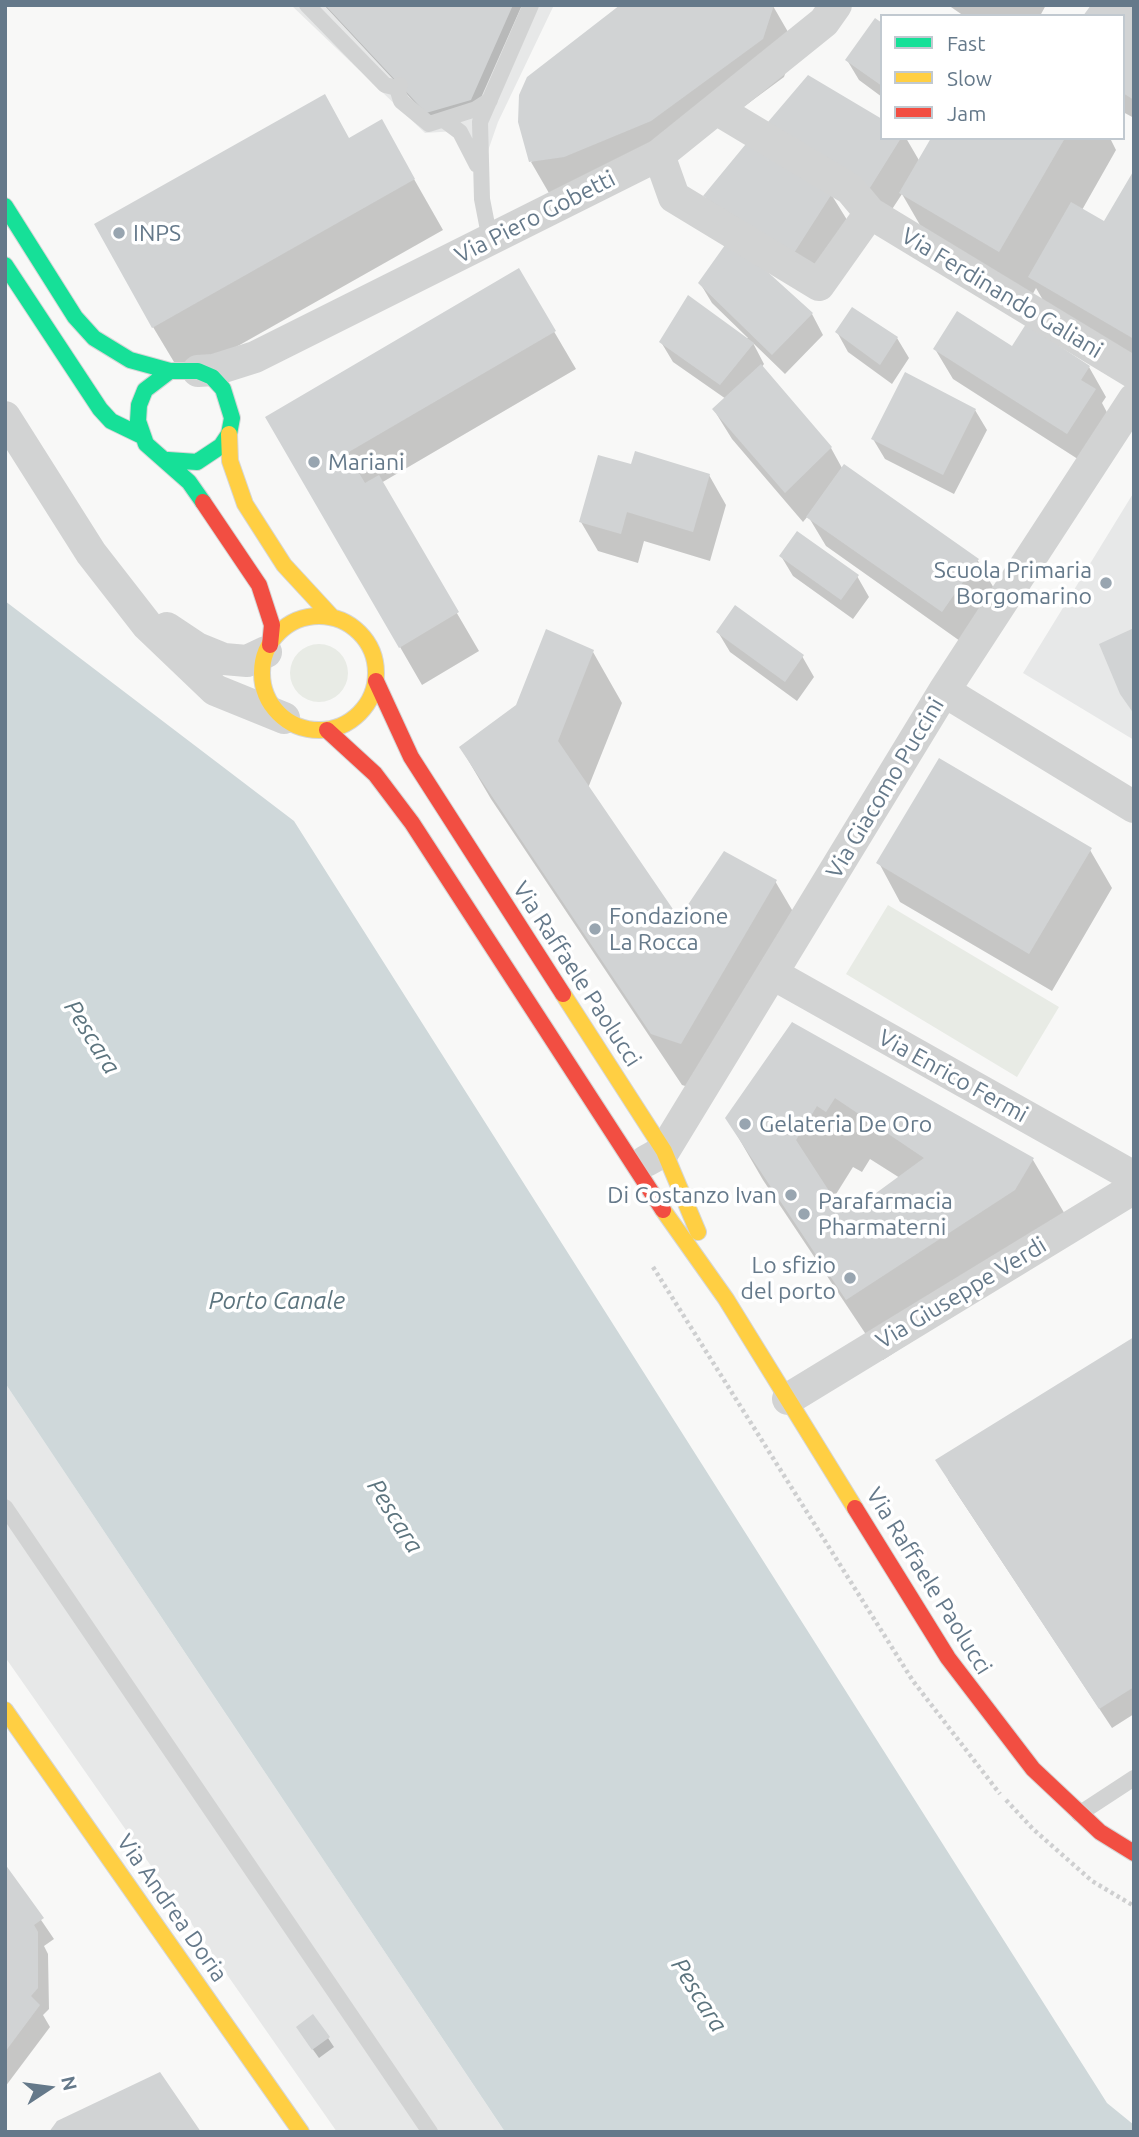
<!DOCTYPE html>
<style>
body{margin:0}
#map{position:relative;width:1139px;height:2137px;overflow:hidden;background:#f8f8f7;font-family:Ubuntu,sans-serif}
canvas{display:block}
.frame{position:absolute;inset:0;border:7px solid #65798a;pointer-events:none}
.legend{position:absolute;left:880px;top:14px;width:245px;height:126px;box-sizing:border-box;background:#fff;border:2px solid #c1c9d0;margin:0;padding:9px 12px;list-style:none;font-size:21px;color:#65798a}
.legend li{display:flex;align-items:center;gap:14px;height:35px}
.legend b{width:35px;border:2px solid #c1c9d0}
.north{position:absolute;left:14px;top:2053px;width:70px;height:70px;-webkit-text-stroke:5px #fff;paint-order:stroke;rotate:77deg;font-size:19px;font-weight:700;line-height:28px;text-align:center;color:#65798a}
.north::after{content:'';display:block;margin:auto;width:24px;height:32px;background:#65798a;clip-path:polygon(50% 0,100% 100%,50% 72%,0 100%)}
</style>
<div id="map">
<canvas width="1139" height="2137"></canvas>
<div class="frame"></div>
<ul class="legend">
<li><b style="height:9px;background:#16e098"></b>Fast</li>
<li><b style="height:9px;background:#ffcf43"></b>Slow</li>
<li><b style="height:9px;background:#f24e42"></b>Jam</li>
</ul>
<div class="north">N</div>
</div>
<script>
const ctx = document.querySelector('canvas').getContext('2d');
ctx.lineJoin = 'round';
function fillPath(path, color) { ctx.fillStyle = color; ctx.fill(path, 'evenodd'); }
const poly = rows => new Path2D(rows.map(r => 'M' + r).join(''));
function strokePath(path, color, width, dash) { ctx.strokeStyle = color; ctx.lineWidth = width; ctx.lineCap = dash ? 'butt' : 'round'; ctx.setLineDash(dash || []); ctx.stroke(path); }
function write(font, color, halo, rows, align = 'center') {
  ctx.font = font + ' Ubuntu,sans-serif'; ctx.lineWidth = 7; ctx.setLineDash([]); ctx.textBaseline = 'middle'; ctx.strokeStyle = halo; ctx.fillStyle = color; for (const [text, x, y, turn = 0] of rows) {
    ctx.save(); ctx.translate(x, y); ctx.rotate((+turn || 0) * Math.PI / 180); ctx.textAlign = isNaN(turn) ? turn : align; if (halo) ctx.strokeText(text, 0, 0); ctx.fillText(text, 0, 0); ctx.restore();
  }
}
fillPath(poly([
 [291,5,554,5,498,122,481,171,456,131,425,133],
 [1134,492,1134,740,1023,673],
 [5,1383,505,2132,337,2132,5,1657]
]), '#e7e8e8');
fillPath(poly([
 '290 673a29 29 0 1 1 58 0a29 29 0 1 1-58 0Z',
 [888,905,1059,1007,1017,1077,846,974]
]), '#e8ebe5');
fillPath(poly([
 [5,601,294,821,1107,2103,1134,2125,1134,2132,505,2132,5,1383]
]), '#cfd8da');
fillPath(poly([
 [324,5,522,5,476,109,433,122],
 [948,5,1046,5,1040,16,964,16],
 [1134,5,1134,118,1123,112,1123,16],
 [773,6,795,44,784,77,673,159,553,200,531,162],
 [882,25,882,97,859,80,847,60],
 [882,138,906,138,920,162,933,138,1110,138,1116,150,1082,210,1105,223,1134,174,1134,371,1059,328,1036,288,1029,301,931,244,902,194,885,220,788,151],
 [349,140,410,172,443,230,183,377,153,327],
 [831,194,849,223,811,281,722,226,705,196],
 [730,241,812,314,823,335,785,374,753,343,764,364,761,368,831,448,842,468,844,466,978,561,995,590,960,641,826,546,808,516,803,522,732,439,714,410,726,399,673,362,661,342,748,338,712,303,700,283],
 [518,270,576,369,381,483,479,651,422,685,267,417],
 [837,332,897,338,909,358,892,384,848,352],
 [935,349,1012,349,1089,367,1106,397,1102,403,1111,420,1084,463,953,379],
 [975,410,987,430,954,494,885,459,873,439],
 [633,467,709,475,726,505,710,561,644,541,638,563,598,551,581,522],
 [781,556,857,576,869,597,853,619,793,576],
 [718,632,802,656,814,677,797,701,730,652],
 [593,652,622,703,588,788,679,922,775,881,805,932,710,1094,682,1085,491,799,461,748],
 [1090,850,1112,888,1052,991,900,902,879,863],
 [792,1025,1033,1160,1069,1221,1050,1252,883,1360,763,1180,727,1118],
 [870,1159,900,1178,871,1199,842,1214,833,1199,853,1167,862,1172],
 [1134,1339,1134,1714,1112,1728,948,1480],
 [5,1867,54,1939,44,1946,48,1954,49,2009,43,2015,50,2027,5,2087],
 [304,2037,328,2038,334,2047,319,2058]
]), '#0003');
fillPath(poly([
 [325,5,513,5,471,100,426,113],
 [620,5,774,5,763,39,651,121,564,157,529,162,518,122,519,95,527,77],
 [1091,5,1134,5,1134,100,1123,93,1123,16,1083,16],
 [875,18,882,23,882,86,845,60],
 [808,75,882,119,882,138,901,138,868,191,768,122],
 [325,94,349,138,382,119,415,179,152,328,94,224],
 [931,138,1065,138,999,252,899,193],
 [750,139,833,192,794,253,703,196],
 [1134,170,1134,339,1028,277,1071,202,1104,221],
 [730,238,813,313,772,355,698,283],
 [519,268,556,331,347,453,365,483,379,475,459,612,399,648,265,417],
 [688,295,754,343,720,385,659,342],
 [852,307,898,337,880,365,835,332],
 [957,311,1012,346,1026,324,1090,366,1081,380,1096,389,1067,434,933,349],
 [761,364,832,447,785,493,712,409],
 [905,372,976,409,943,475,871,439],
 [635,451,710,474,693,532,627,512,621,534,579,522,598,455,631,464],
 [844,464,979,559,942,612,806,517],
 [797,531,859,575,841,600,779,556],
 [735,605,804,655,785,682,716,632],
 [1134,628,1134,714,1120,694,1099,644],
 [546,629,594,650,558,741,679,918,724,851,777,880,681,1044,651,1034,459,747,516,705],
 [939,758,1092,848,1029,954,876,863],
 [792,1022,1034,1158,1015,1190,846,1300,725,1118],
 [835,1098,924,1158,872,1196,869,1192,842,1211,796,1140,817,1106,826,1112],
 [1134,1337,1134,1687,1099,1709,935,1460],
 [5,1864,44,1918,34,1925,38,1932,38,1988,31,1996,40,2005,5,2052],
 [313,2014,330,2037,312,2050,296,2027],
 [160,2072,201,2132,49,2132,57,2121]
]), '#d1d3d4');
const fast = poly([
 [5,206,75,317,94,338,130,360,170,371],
 [5,265,100,409,111,421,142,436],
 [168,460,197,462,221,446,229,434,232,418,223,389,212,377,198,371,170,371,145,390,139,405,138,421,146,444,189,482,203,502]
]);
const slow = poly([
 [229,434,230,461,245,504,284,565,332,617],
 '262 673a57 57 0 1 1 114 0a57 57 0 1 1-114 0Z',
 [563,994,664,1151,698,1232],
 [663,1210,726,1299,855,1508],
 [5,1710,301,2132]
]);
const jam = poly([
 [203,502,259,585,272,625,270,645],
 [376,681,411,757,563,994],
 [327,730,375,774,412,823,663,1210],
 [855,1508,948,1658,1033,1769,1100,1832,1134,1853]
]);
strokePath(fast, '#d5d6d6', 18);
strokePath(slow, '#d5d6d6', 18);
strokePath(jam, '#d5d6d6', 18);
strokePath(poly([
 [653,1267,913,1681,1000,1794],
 [1006,1800,1033,1829,1092,1881,1134,1906]
]), '#cecfd0', 4.5, [3.5, 3.5]);
strokePath(poly([
 [307,5,385,85,397,88],
 [400,85,397,88,401,101,429,124,476,109,490,100],
 [444,120,460,132,477,165],
 [490,240,482,199,480,122,531,5],
 [5,1507,430,2132],
 [1079,1814,1134,1778]
]), '#d2d3d3', 16);
strokePath(poly([
 [718,110,850,189,870,213,1134,373],
 [659,155,674,197,819,285,870,213],
 [198,371,214,370,255,357,659,155,824,22,836,5],
 [5,417,91,553,147,625,215,690,284,718],
 [167,628,197,648,224,659,247,661,266,652],
 [944,691,1134,807],
 [773,974,1134,1177],
 [646,1161,664,1151,944,691,1134,399],
 [788,1399,1134,1188]
]), '#d2d3d3', 32);
strokePath(fast, '#16e098', 16);
strokePath(slow, '#ffcf43', 16);
strokePath(jam, '#f24e42', 16);
for (const [x, y, r, color] of [
 [119,233,7,"#98a5b0"],
 [314,462,7,"#98a5b0"],
 [1106,583,7,"#98a5b0"],
 [595,929,7,"#98a5b0"],
 [745,1124,7,"#98a5b0"],
 [791,1195,7,"#98a5b0"],
 [804,1214,7,"#98a5b0"],
 [850,1278,7,"#98a5b0"]
]) { const dot = new Path2D(); dot.arc(x, y, r, 0, 2 * Math.PI); ctx.fillStyle = color; ctx.fill(dot); strokePath(dot, '#fff', 2.5); }
write('23px', '#65798a', '#fff', [
 ["Via Piero Gobetti",535,217,-27],
 ["Via Ferdinando Galiani",1002,293,31],
 ["Via Giacomo Puccini",885,788,-59],
 ["Via Raffaele Paolucci",577,974,57],
 ["Via Enrico Fermi",953,1076,29],
 ["Via Giuseppe Verdi",961,1293,-31],
 ["Via Raffaele Paolucci",929,1581,58],
 ["Via Andrea Doria",172,1908,55]
]);
write('23px', '#65798a', '#fff', [
 ["INPS",133,233],
 ["Mariani",328,462],
 ["Scuola Primaria",1092,570,"right"],
 ["Borgomarino",1092,596,"right"],
 ["Fondazione",609,916],
 ["La Rocca",609,942],
 ["Gelateria De Oro",759,1124],
 ["Di Costanzo Ivan",777,1195,"right"],
 ["Parafarmacia",818,1201],
 ["Pharmaterni",818,1227],
 ["Lo sfizio",836,1265,"right"],
 ["del porto",836,1291,"right"]
], 'left');
write('italic 24px', '#5c747e', '#fff', [
 ["Pescara",92,1037,58],
 ["Porto Canale",277,1301],
 ["Pescara",395,1516,58],
 ["Pescara",699,1995,58]
]);
</script>
